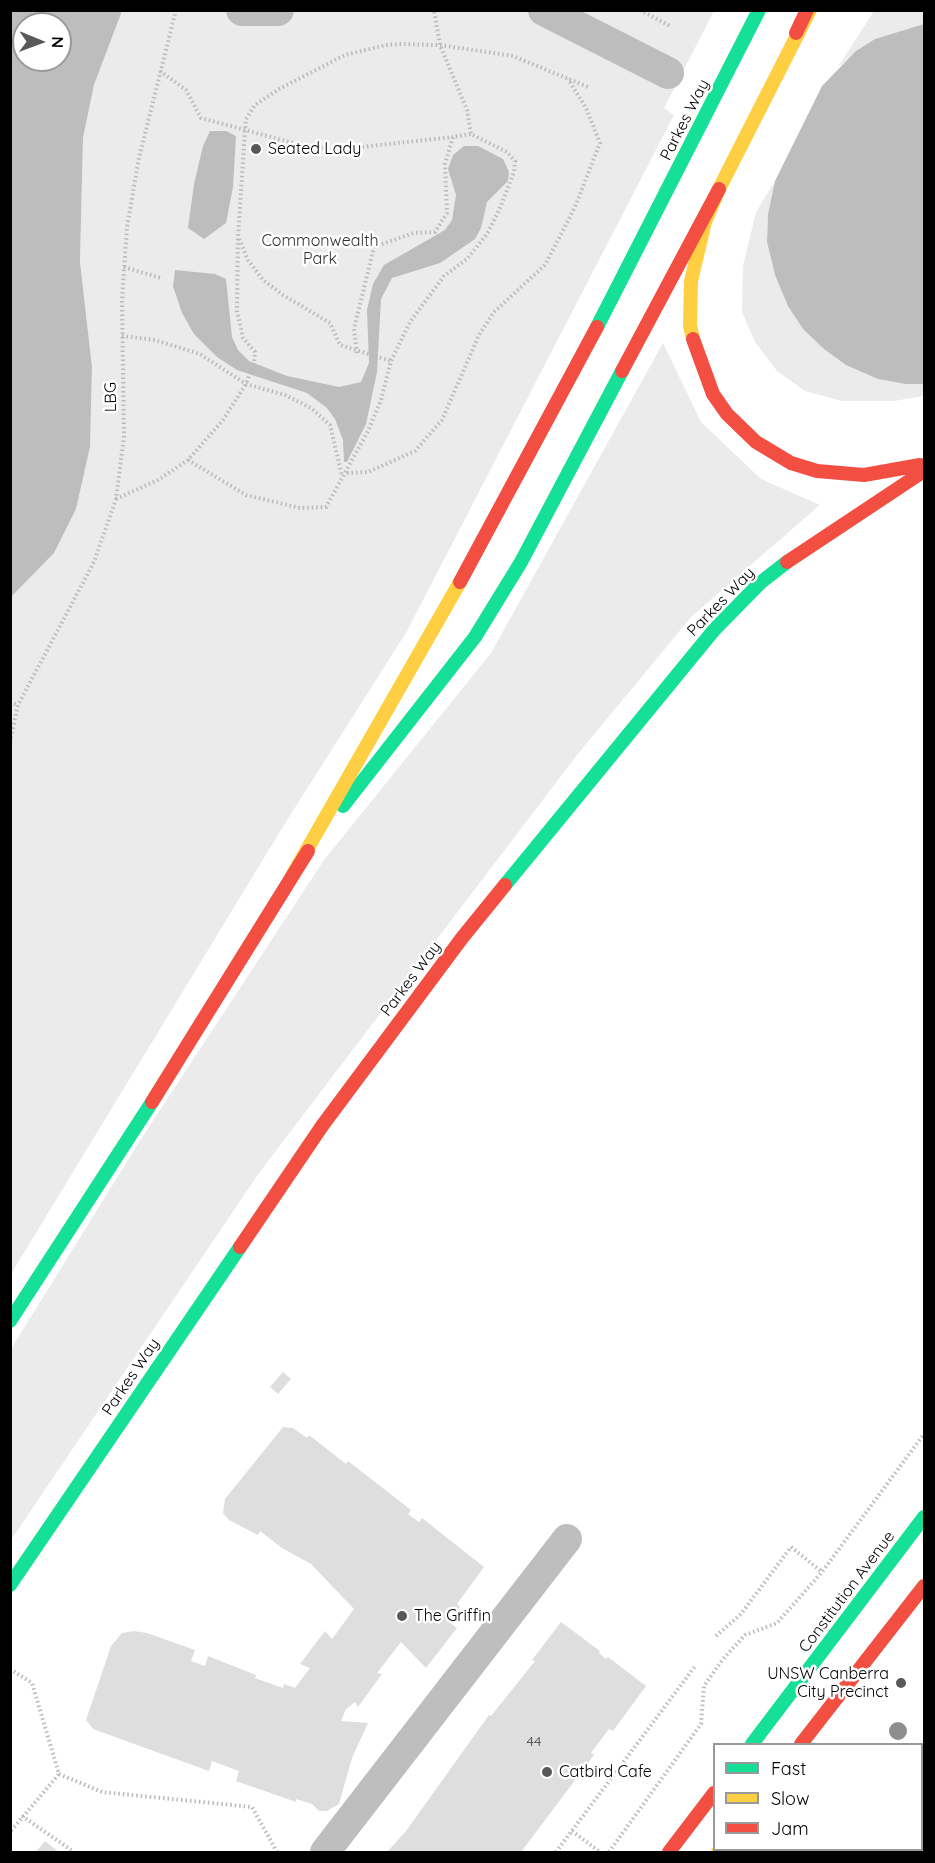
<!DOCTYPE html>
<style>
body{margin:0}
#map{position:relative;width:935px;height:1863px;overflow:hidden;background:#fff;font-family:Quicksand,sans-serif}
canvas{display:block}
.frame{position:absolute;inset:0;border:12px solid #000;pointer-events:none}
.legend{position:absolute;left:713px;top:1743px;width:210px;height:108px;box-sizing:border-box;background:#fff;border:2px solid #999;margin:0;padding:8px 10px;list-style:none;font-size:18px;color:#000}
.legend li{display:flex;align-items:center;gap:12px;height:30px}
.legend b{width:30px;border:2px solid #999}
.north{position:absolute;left:12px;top:12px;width:60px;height:60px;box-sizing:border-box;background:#fff;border:2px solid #999;border-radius:50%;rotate:91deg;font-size:16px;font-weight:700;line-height:24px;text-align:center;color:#000}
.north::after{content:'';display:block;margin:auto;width:21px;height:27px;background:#595959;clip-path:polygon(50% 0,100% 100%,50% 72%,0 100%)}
</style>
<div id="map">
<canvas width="935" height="1863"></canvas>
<div class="frame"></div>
<ul class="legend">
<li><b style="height:8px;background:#16e098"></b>Fast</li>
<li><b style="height:8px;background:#ffcf43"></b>Slow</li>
<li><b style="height:8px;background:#f24e42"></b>Jam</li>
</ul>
<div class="north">N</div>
</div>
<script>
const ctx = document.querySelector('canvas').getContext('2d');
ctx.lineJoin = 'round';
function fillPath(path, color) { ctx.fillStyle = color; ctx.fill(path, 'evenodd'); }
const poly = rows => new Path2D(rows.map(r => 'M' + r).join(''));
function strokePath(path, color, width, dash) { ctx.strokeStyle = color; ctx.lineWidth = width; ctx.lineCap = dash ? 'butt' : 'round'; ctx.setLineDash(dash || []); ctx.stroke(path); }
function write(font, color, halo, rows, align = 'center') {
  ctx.font = font + ' Quicksand,sans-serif'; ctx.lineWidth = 5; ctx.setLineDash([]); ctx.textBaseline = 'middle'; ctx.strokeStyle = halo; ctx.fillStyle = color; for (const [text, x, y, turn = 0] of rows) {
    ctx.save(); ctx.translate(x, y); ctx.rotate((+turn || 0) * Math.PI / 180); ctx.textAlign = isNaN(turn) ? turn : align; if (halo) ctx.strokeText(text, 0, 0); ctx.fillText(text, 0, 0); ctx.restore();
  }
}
fillPath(poly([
 [122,11,714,11,664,108,674,115,407,631,284,825,11,1274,11,597,54,553,76,509,90,447,92,367,80,263,83,138,94,85],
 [874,11,924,11,924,24,876,39,838,67],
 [775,181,768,214,767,242,775,275,906,384,924,384,924,396,894,401,842,401,805,391,777,371,755,342,742,312,743,266,756,212],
 [663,343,701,422,761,479,820,505,692,616,577,755,259,1173,11,1540,11,1349,141,1139,324,860,491,653]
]), '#ebebeb');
fillPath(poly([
 [11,10,122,11,94,85,83,138,80,262,92,367,90,447,76,509,54,553,11,597],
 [24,24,60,24,60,60,24,60],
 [924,24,924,384,906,384,878,379,846,365,824,349,803,329,788,306,775,275,767,242,768,214,775,181,822,86,856,51,875,39],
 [210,131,226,131,236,136,233,187,226,223,204,239,188,228,194,184,203,146],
 [464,146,478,146,503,159,509,172,508,181,487,202,481,228,475,239,440,263,392,278,381,299,377,372,366,424,347,462,344,462,343,440,335,419,327,408,307,393,237,370,217,357,194,334,182,313,173,286,175,270,215,274,226,279,232,337,238,350,249,361,287,376,339,387,361,382,369,363,367,310,373,284,384,265,445,230,452,220,456,195,448,169,453,155]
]), '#bdbdbd');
strokePath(poly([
 [242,10,278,10],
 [544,10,668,73]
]), '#bdbdbd', 32);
fillPath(poly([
 [283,1372,291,1379,278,1394,270,1387],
 [283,1427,293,1428,307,1438,309,1435,346,1464,348,1461,411,1510,408,1514,419,1522,422,1518,484,1567,457,1604,460,1607,449,1622,457,1628,426,1668,401,1642,377,1673,382,1674,358,1707,355,1702,346,1709,341,1721,368,1723,352,1758,339,1804,327,1811,319,1811,312,1804,296,1799,296,1802,236,1781,239,1771,212,1761,209,1771,93,1729,86,1720,111,1646,122,1633,134,1631,147,1633,195,1650,191,1661,205,1666,208,1656,256,1675,255,1678,283,1688,284,1684,295,1688,310,1668,300,1664,325,1631,332,1639,354,1609,311,1564,282,1548,260,1531,258,1535,229,1520,223,1513,225,1499],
 [561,1622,600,1651,599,1653,606,1659,608,1657,646,1686,613,1731,609,1729,591,1753,594,1755,521,1852,387,1852,406,1831,489,1715,491,1716,535,1661,532,1660],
 [924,1757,924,1852,910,1852,905,1850,922,1850,922,1761],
 [45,1841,59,1852,36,1852]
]), '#dedede');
strokePath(poly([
 [640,10,670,26],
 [160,71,186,90,201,118,289,142,333,150,453,137],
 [239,239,248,260,263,280,283,295,330,323,340,345,391,361],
 [124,267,161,278],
 [122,336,155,340,200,354,246,384,285,395,311,408,330,425,342,476],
 [357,353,354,329,374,247,413,233,435,232,447,213,445,164,453,137,471,134],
 [188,460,246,495,300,508,326,507,368,431,381,400,391,361,410,322,444,276,467,259,487,234,500,208,514,172,515,161,507,152,471,134,467,110,440,45,434,10],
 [347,473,368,472,415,451,442,420,479,335,494,312,545,265,575,207,600,143,586,108,568,79],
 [116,499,158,480,188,460,223,420,246,384,254,363,255,352,243,338,237,311,238,237,245,130,246,119,255,105,279,89,345,55,386,45,402,44,440,45,513,56,588,87],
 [10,702,18,705],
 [10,742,18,705,94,562,116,499,124,436,122,301,127,227,139,158,176,10],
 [716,1636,741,1614,791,1547,822,1572],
 [10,1669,32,1683,59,1774,10,1832],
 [59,1774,102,1792,252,1807,277,1852],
 [22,1816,74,1852],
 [572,1831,600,1852],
 [788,1850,793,1852],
 [887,1850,891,1852],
 [556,1852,696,1665],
 [609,1852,701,1724,704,1686,723,1659,745,1635,777,1623,822,1572,924,1434]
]), '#b9b9b9', 4, [1.5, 3]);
strokePath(poly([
 [325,1852,567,1539]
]), '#bebebe', 30);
strokePath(poly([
 [597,327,759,10],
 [343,806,475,637,521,562,622,371],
 [505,885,714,630,760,583,787,562],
 [10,1321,152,1102],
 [10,1585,240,1247],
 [752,1744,924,1517]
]), '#16e098', 14);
strokePath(poly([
 [693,339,690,325,691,281,705,222,719,189,810,10],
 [293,874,460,582],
 [718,1852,720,1850]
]), '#ffcf43', 14);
strokePath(poly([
 [796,33,807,10],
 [693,339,713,394,727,414,756,442,791,463,817,471,864,475,920,465],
 [622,371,719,189],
 [787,562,924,471],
 [460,582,597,327],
 [152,1102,308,851],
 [240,1247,322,1126,462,938,505,885],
 [801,1744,924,1586],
 [669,1852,714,1793]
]), '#f24e42', 14);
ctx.fillStyle = '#8e8e8e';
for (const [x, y] of [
 [898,1731]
]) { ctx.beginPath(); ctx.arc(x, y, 9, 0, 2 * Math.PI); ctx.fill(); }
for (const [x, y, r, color] of [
 [256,149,6,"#595959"],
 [402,1616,6,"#595959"],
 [901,1683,6,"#595959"],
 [547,1772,6,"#595959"]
]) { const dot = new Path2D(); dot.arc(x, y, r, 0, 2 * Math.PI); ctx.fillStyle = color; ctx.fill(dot); strokePath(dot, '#fff', 2); }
write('14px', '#383838', null, [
 ["44",534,1742]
]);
write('16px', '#000', '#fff', [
 ["Parkes Way",685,120,-63],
 ["LBG",111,397,-91],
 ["Parkes Way",721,602,-46],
 ["Parkes Way",411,979,-53],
 ["Parkes Way",131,1377,-56],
 ["Constitution Avenue",847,1592,-53]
]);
write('16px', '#000', '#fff', [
 ["Seated Lady",268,149],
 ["The Griffin",414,1616],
 ["UNSW Canberra",889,1674,"right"],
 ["City Precinct",889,1692,"right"],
 ["Catbird Cafe",559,1772]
], 'left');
write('16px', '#313131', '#fff', [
 ["Commonwealth",320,241],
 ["Park",320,259]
]);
</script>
